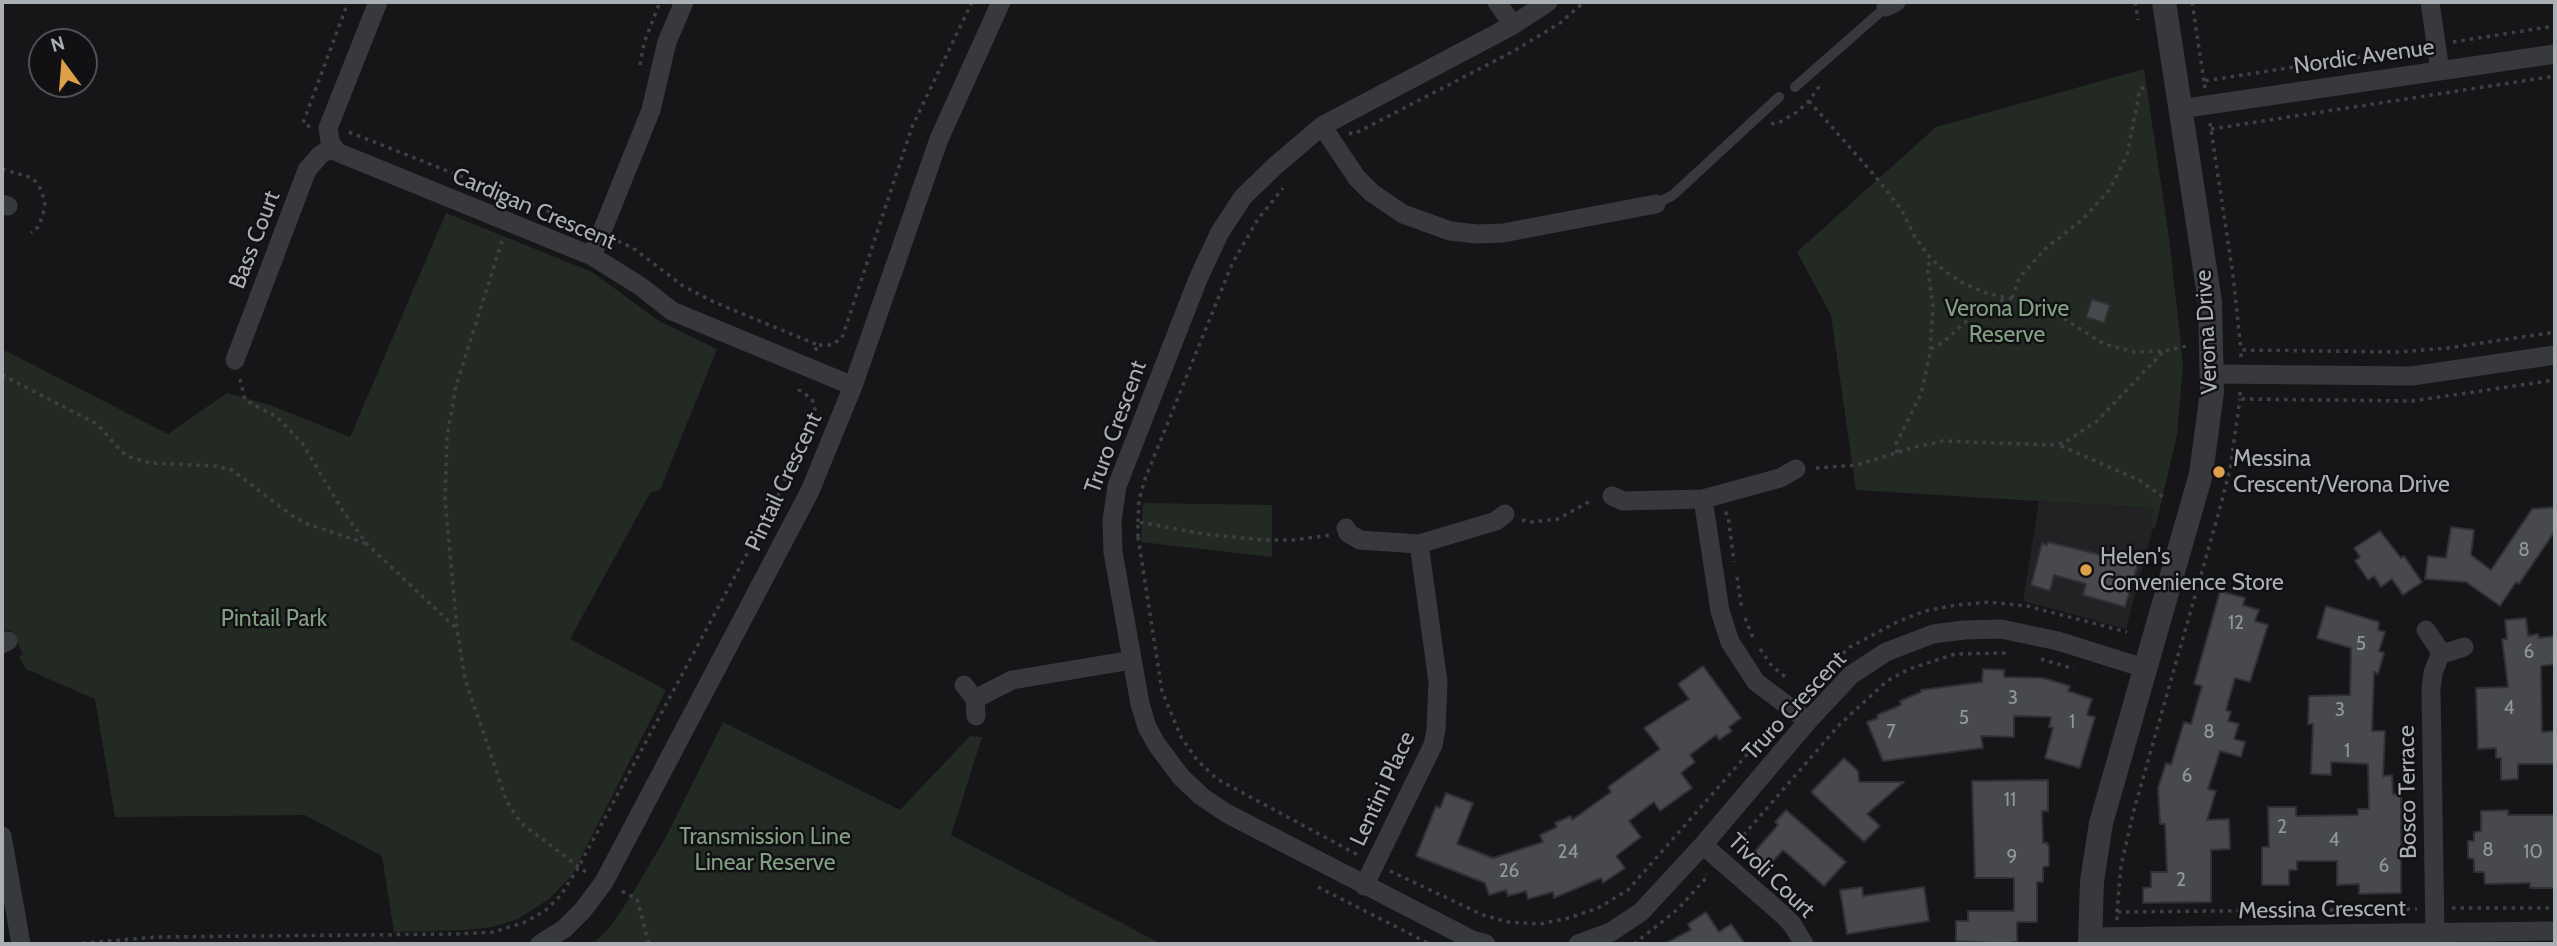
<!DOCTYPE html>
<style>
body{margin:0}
#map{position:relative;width:2557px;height:946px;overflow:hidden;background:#161618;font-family:Cabin,sans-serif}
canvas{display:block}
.frame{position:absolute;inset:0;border:4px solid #aaafb6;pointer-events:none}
.north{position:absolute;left:28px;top:28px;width:70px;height:70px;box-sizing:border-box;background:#111113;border:2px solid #4e5054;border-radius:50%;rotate:344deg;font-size:19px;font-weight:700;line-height:28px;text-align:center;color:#aaafb6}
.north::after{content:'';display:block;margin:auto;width:24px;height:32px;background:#dda049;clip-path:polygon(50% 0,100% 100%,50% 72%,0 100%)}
</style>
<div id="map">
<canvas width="2557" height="946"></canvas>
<div class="frame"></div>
<div class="north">N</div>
</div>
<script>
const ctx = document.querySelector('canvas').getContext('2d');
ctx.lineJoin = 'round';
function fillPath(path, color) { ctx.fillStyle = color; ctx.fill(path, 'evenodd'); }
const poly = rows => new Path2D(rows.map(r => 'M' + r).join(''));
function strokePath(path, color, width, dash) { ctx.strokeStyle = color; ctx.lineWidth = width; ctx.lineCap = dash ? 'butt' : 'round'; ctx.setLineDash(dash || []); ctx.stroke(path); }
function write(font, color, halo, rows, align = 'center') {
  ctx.font = font + ' Cabin,sans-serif'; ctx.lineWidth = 5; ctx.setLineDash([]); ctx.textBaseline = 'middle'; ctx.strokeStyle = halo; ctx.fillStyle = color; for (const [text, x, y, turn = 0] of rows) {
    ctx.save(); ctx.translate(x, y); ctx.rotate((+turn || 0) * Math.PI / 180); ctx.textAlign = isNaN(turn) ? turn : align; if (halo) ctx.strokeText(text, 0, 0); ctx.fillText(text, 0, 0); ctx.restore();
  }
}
fillPath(poly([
 [2039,501,2153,508,2153,528,2126,629,2023,601]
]), '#222225');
fillPath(poly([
 [2144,69,2169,238,2183,364,2177,435,2155,529,2151,527,2153,508,1856,490,1831,315,1797,252,1936,127],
 [446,213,592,272,659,321,717,349,660,490,650,493,570,639,666,690,572,875,549,899,518,919,492,927,466,930,394,932,382,856,305,815,115,817,95,699,26,669,19,657,23,654,10,629,2,633,4,549,2,548,2,349,168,434,227,393,270,405,350,437],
 [1143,503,1272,505,1272,557,1141,542],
 [723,722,900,810,970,736,982,737,951,835,1162,944,593,944,611,926,634,891,667,835]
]), '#232a23');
const building = poly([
 [2092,299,2110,305,2104,323,2086,317,2092,299],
 [2555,507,2555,531,2519,584,2516,582,2500,606,2466,582,2425,579,2428,556,2446,558,2451,527,2474,530,2471,555,2491,570,2532,509,2555,507],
 [2380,531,2401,558,2404,556,2422,582,2403,595,2392,579,2381,587,2374,576,2368,580,2355,561,2360,557,2354,548,2380,531],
 [2048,542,2138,564,2125,607,2083,595,2086,584,2054,575,2050,591,2031,585,2042,543,2047,545,2048,542],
 [2220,591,2245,598,2243,605,2259,610,2255,621,2268,625,2250,682,2235,678,2226,710,2231,712,2228,721,2239,724,2234,739,2245,742,2241,757,2220,751,2208,789,2216,791,2207,820,2229,819,2230,849,2211,850,2211,902,2143,903,2143,888,2151,887,2151,872,2167,872,2165,824,2160,824,2158,788,2166,763,2171,765,2184,722,2191,724,2202,686,2194,684,2220,591],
 [2326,606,2379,622,2378,630,2385,632,2379,651,2384,653,2378,674,2374,672,2372,731,2385,731,2383,776,2392,775,2393,794,2401,794,2401,893,2359,894,2359,884,2337,885,2337,861,2297,861,2297,870,2289,870,2289,885,2262,885,2262,847,2269,847,2268,807,2296,807,2296,816,2358,815,2358,809,2369,809,2368,764,2331,762,2331,775,2311,774,2313,724,2308,724,2309,696,2350,695,2351,648,2317,638,2326,606],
 [2526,618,2528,636,2538,634,2539,638,2555,636,2555,664,2541,666,2542,732,2555,731,2555,764,2518,764,2518,779,2501,780,2501,758,2496,758,2496,748,2478,749,2476,688,2508,687,2502,639,2507,639,2505,620,2526,618],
 [1703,666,1741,718,1729,727,1732,731,1719,740,1716,735,1690,755,1695,762,1681,773,1692,788,1660,811,1654,802,1629,821,1641,837,1616,856,1625,868,1603,883,1601,878,1554,898,1553,892,1528,899,1526,891,1508,896,1506,890,1489,895,1485,883,1416,856,1436,806,1440,808,1446,793,1473,803,1457,844,1493,858,1543,842,1540,835,1557,827,1555,823,1571,816,1572,820,1611,792,1608,787,1660,749,1644,728,1689,699,1678,684,1703,666],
 [1983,669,2004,670,2004,677,2043,678,2070,686,2068,691,2092,699,2087,715,2095,717,2080,768,2045,758,2053,728,2049,727,2051,717,2014,716,2014,737,1981,736,1983,748,1883,761,1867,722,1878,718,1877,715,1901,705,1900,701,1921,692,1921,690,1982,682,1983,669],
 [1844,758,1858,771,1859,782,1904,782,1867,814,1880,826,1864,842,1811,792,1844,758],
 [2048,780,2048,811,2042,811,2043,843,2047,843,2049,847,2049,866,2043,867,2043,882,2037,882,2037,922,2017,922,2017,942,2012,942,2012,944,1956,941,1956,921,1968,921,1968,911,2014,911,2014,878,1975,878,1972,781,2048,780],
 [1786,810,1846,862,1824,886,1783,850,1766,869,1751,856,1778,825,1775,822,1786,810],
 [2508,810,2508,815,2554,815,2555,888,2530,888,2530,883,2485,884,2484,872,2474,872,2474,859,2468,858,2468,841,2474,841,2474,832,2481,831,2481,811,2508,810],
 [1862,887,1863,896,1924,887,1929,921,1847,934,1840,890,1862,887],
 [1706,912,1719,932,1731,924,1745,944,1664,944,1691,930,1688,924,1706,912]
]);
fillPath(building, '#48494d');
strokePath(building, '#303134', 2);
strokePath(poly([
 [2135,2,2138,20],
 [2192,2,2204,81],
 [2453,42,2555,26],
 [640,65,644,43,660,2],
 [2205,88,2204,81,2417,48],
 [1809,101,1875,176,1901,209,1915,237,1928,255,1943,270,1963,283,1986,293,2044,306,2104,344,2134,352,2164,351,2191,345],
 [2210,123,2233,275,2241,350],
 [1771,124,1780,122,1797,112,1809,101,1821,84],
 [310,127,303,123,348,2],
 [2211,129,2555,76],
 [349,132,586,226],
 [1349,133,1354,134,1514,51,1560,23,1584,2],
 [2,169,33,178,40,188,45,202,43,215,38,227,31,233],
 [502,241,456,386,447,437,445,500,457,629,465,679,507,802,521,823,587,873],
 [618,241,633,248,683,286,714,302,818,345,815,351],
 [2012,298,2019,278,2046,248,2083,219,2110,189,2127,155,2140,89,2148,86],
 [819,345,831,345,842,338,912,127,972,2],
 [1931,349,1942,343,1969,319,2001,302,2004,297],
 [2241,357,2241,350,2399,352,2448,348,2555,332],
 [2,375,97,424,122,452,130,457,150,463,215,466,232,470,291,515,308,524,367,544],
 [240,379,245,400,277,417,302,443,343,511,367,544,457,629],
 [2240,392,2240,399,2412,401,2555,380],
 [2061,446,2139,480,2166,499],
 [1897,453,1896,444,1921,394,1930,354,1933,304,1927,267,1932,259],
 [1816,468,1857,465,1915,447,1943,441,2051,445,2064,443,2097,421,2163,352],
 [1725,512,1728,515,1734,562],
 [1522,520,1531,522,1558,519,1592,500],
 [1138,522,1139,500,1145,479,1232,264,1258,219,1283,188],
 [1138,537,1162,691,1181,737,1197,760,1217,779,1358,855],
 [1138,537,1138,522,1204,534,1263,540,1293,540,1331,535],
 [1737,577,1742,610],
 [1745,618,1754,640],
 [1760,649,1772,666,1788,679],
 [2041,659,2074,669],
 [1805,696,1804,690,1850,647,1899,621,1925,611,1956,605,1989,602,2027,606,2127,632],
 [1731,846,1735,845,1839,725,1887,681,1909,669,1955,654,2009,653],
 [1390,871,1483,915,1508,922,1540,924,1569,918,1598,908,1628,890,1773,725,1780,724],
 [1318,887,1430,944],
 [622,891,637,899,649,944],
 [2452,908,2555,908],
 [2117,912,2121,866,2134,810,2220,508,2230,469,2240,399],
 [2117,920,2117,912,2417,909],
 [74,944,156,937,458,934,493,932,523,923,545,911,561,895,578,868,777,498,815,409,812,399,799,390,801,384],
 [1634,944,1678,909,1707,877,1706,874]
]), '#3e4043', 3.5, [3.5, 5]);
strokePath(poly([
 [1795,87,1886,7],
 [1656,204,1673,195,1779,97]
]), '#38393c', 10);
strokePath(poly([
 [378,2,328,128,330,142,337,152,592,256,640,286,672,311,853,386],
 [1497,2,1513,25],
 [2430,2,2440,71],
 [1886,7,1896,2],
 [2180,109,2555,54],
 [1322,126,1357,178,1372,193,1403,214,1450,231,1477,234,1503,233,1656,204],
 [2,204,8,206],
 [592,256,651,110,667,42,684,2],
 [235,360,307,170,320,155,333,147],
 [2213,374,2412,376,2555,355],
 [1612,496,1623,501,1703,499,1780,478,1796,469],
 [1703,499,1720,611,1730,642,1756,682,1808,721],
 [1346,528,1348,533,1360,540,1419,544,1496,521,1505,514],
 [2426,630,2441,652,2449,652,2464,647],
 [2,644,8,641],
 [964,685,975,699,976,716],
 [975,699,1012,680,1132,660],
 [2,836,21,944],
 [1703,845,1782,914,1792,924,1804,944],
 [1364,886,1433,745,1436,730,1438,682,1419,544],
 [2435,933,2431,689,2433,673,2441,652],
 [2090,937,2555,931],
 [540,944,564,929,583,910,604,882,810,491,853,386,939,139,1001,2],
 [1486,944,1472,940,1226,813,1201,796,1181,777,1157,745,1147,727,1140,704,1113,552,1112,521,1117,486,1198,279,1220,232,1243,197,1275,166,1322,126,1513,25,1548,2],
 [1578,944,1611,932,1641,912,1703,845,1808,721,1851,675,1886,652,1933,634,1964,630,2001,629,2058,641,2144,668]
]), '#38393c', 19);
strokePath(poly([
 [2090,944,2092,881,2101,823,2201,474,2212,392,2210,302,2164,2]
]), '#38393c', 24);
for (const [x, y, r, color] of [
 [2219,472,7,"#dda049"],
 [2086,570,7,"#dda049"]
]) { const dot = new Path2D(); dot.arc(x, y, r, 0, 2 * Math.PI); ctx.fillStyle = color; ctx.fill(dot); strokePath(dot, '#111113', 2.5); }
write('19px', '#92969c', null, [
 ["8",2524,550],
 ["12",2236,623],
 ["5",2361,644],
 ["6",2529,652],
 ["3",2013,698],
 ["4",2509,708],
 ["3",2340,710],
 ["5",1964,718],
 ["1",2072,722],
 ["7",1891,732],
 ["8",2209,732],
 ["1",2347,751],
 ["6",2187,776],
 ["11",2010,800],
 ["2",2282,827],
 ["4",2334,840],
 ["8",2488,850],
 ["24",1568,852],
 ["10",2533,852],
 ["9",2012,857],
 ["6",2384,866],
 ["26",1509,871],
 ["2",2181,880]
]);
write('23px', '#aaafb6', '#111113', [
 ["Nordic Avenue",2364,57,-8],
 ["Cardigan Crescent",534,209,23],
 ["Bass Court",255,240,-69],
 ["Verona Drive",2207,332,-93],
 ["Truro Crescent",1116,427,-70],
 ["Pintail Crescent",784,482,-65],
 ["Truro Crescent",1795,706,-47],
 ["Lentini Place",1383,789,-65],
 ["Bosco Terrace",2408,792,-91],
 ["Tivoli Court",1771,876,44],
 ["Messina Crescent",2322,910,-1]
]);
write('23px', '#839f83', '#111113', [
 ["Verona Drive",2007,309],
 ["Reserve",2007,335],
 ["Pintail Park",274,619],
 ["Transmission Line",765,837],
 ["Linear Reserve",765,863]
]);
write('23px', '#aaafb6', '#111113', [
 ["Messina",2233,459],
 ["Crescent/Verona Drive",2233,485],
 ["Helen's",2100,557],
 ["Convenience Store",2100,583]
], 'left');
</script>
